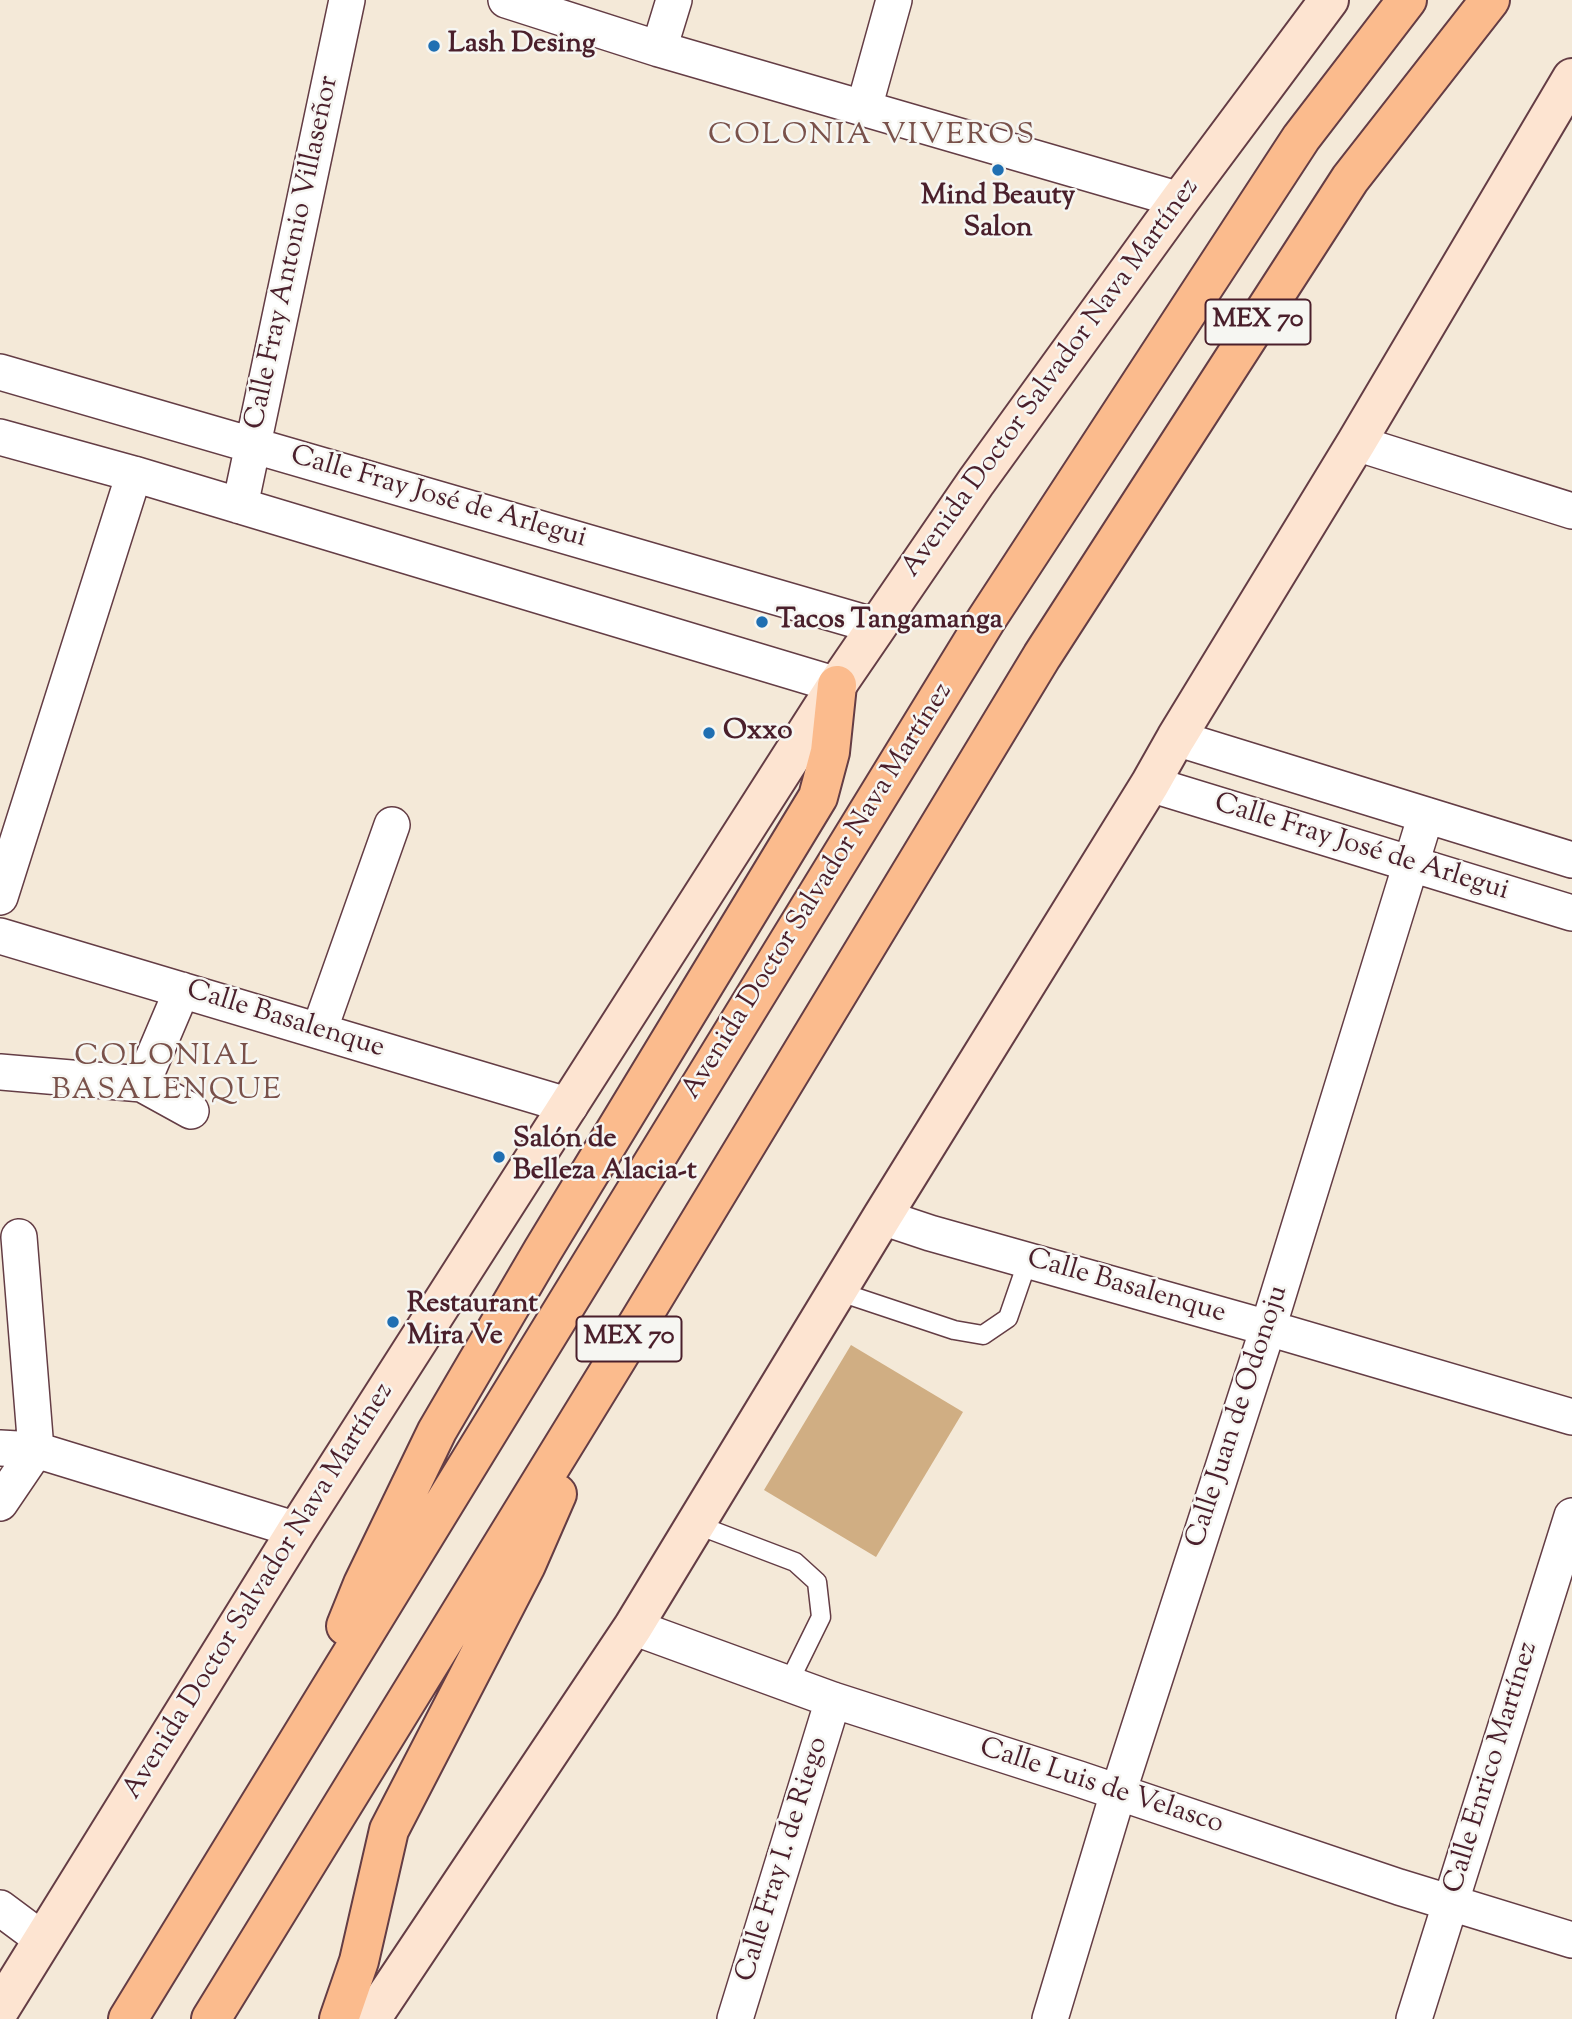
<!DOCTYPE html>
<meta charset="utf-8">
<style>
body{margin:0}
canvas{display:block;background:#f4e9d8}
</style>
<canvas width="1572" height="2019"></canvas>
<script>
const ctx = document.querySelector('canvas').getContext('2d');
ctx.lineJoin = 'round';
function fillPath(path, color) { ctx.fillStyle = color; ctx.fill(path, 'evenodd'); }
const poly = rows => new Path2D(rows.map(r => 'M' + r).join(''));
function strokePath(path, color, width, dash) { ctx.strokeStyle = color; ctx.lineWidth = width; ctx.lineCap = dash ? 'butt' : 'round'; ctx.setLineDash(dash || []); ctx.stroke(path); }
function write(font, color, halo, rows, align = 'center') {
  ctx.font = font + ' "Sorts Mill Goudy",serif'; ctx.lineWidth = 5; ctx.setLineDash([]); ctx.textBaseline = 'middle'; ctx.strokeStyle = halo; ctx.fillStyle = color; for (const [text, x, y, turn = 0] of rows) {
    ctx.save(); ctx.translate(x, y); ctx.rotate((+turn || 0) * Math.PI / 180); ctx.textAlign = isNaN(turn) ? turn : align; if (halo) ctx.strokeText(text, 0, 0); ctx.fillText(text, 0, 0); ctx.restore();
  }
}
fillPath(poly([
 [851,1345,963,1412,876,1557,764,1490]
]), '#d0ae83');
const service = poly([
 [837,1291,954,1330,983,1335,1008,1318,1028,1260],
 [695,1524,795,1562,817,1582,821,1617,788,1684]
]);
const minor = poly([
 [506,0,659,49,1180,200],
 [659,49,674,0],
 [864,108,894,0],
 [0,372,876,626],
 [0,437,134,474,837,685],
 [1356,443,1572,511],
 [240,506,347,0],
 [1176,738,1572,860],
 [1150,784,1572,913],
 [0,897,134,474],
 [0,936,570,1106],
 [319,1031,392,825],
 [0,1072,142,1084,191,1111],
 [142,1084,182,990],
 [882,1217,930,1233,1268,1328,1572,1417],
 [0,1448,36,1450,297,1530],
 [0,1503,36,1450,19,1237],
 [633,1627,833,1700,1079,1779,1399,1887,1572,1940],
 [0,1908,43,1940],
 [735,2019,833,1700],
 [1050,2019,1118,1793,1268,1328,1426,815],
 [1414,2019,1572,1516]
]);
const secondary = poly([
 [0,2009,297,1530,837,685,976,482,1180,200,1329,0],
 [371,2019,633,1627,882,1217,1150,784,1176,738,1356,443,1572,78]
]);
const motorway = poly([
 [346,1626,363,1584,437,1431,543,1250,818,797,830,752,837,685],
 [128,2019,986,620,1301,138,1407,0],
 [211,2019,616,1360,1042,656,1350,179,1490,0],
 [339,2019,359,1961,389,1830,526,1565,557,1494]
]);
strokePath(service, '#643d45', 21);
strokePath(minor, '#643d45', 38);
strokePath(secondary, '#643d45', 42);
strokePath(motorway, '#643d45', 42);
strokePath(service, '#fff', 18);
strokePath(minor, '#fff', 35);
strokePath(secondary, '#fde4d1', 38);
strokePath(motorway, '#fbbb8d', 38);
for (const [x, y, r, color] of [
 [434,46,7,"#1f6fb2"],
 [998,170,7,"#1f6fb2"],
 [762,622,7,"#1f6fb2"],
 [709,733,7,"#1f6fb2"],
 [499,1157,7,"#1f6fb2"],
 [393,1322,7,"#1f6fb2"]
]) { const dot = new Path2D(); dot.arc(x, y, r, 0, 2 * Math.PI); ctx.fillStyle = color; ctx.fill(dot); strokePath(dot, '#f6f6f2', 2.5); }
for (const [x, y, w] of [
 [1258,322,105],
 [629,1339,105]
]) { const box = new Path2D(); box.roundRect(x - w / 2, y - 22.5, w, 45, 5); ctx.fillStyle = '#f6f6f2'; ctx.fill(box); strokePath(box, '#4a1f2b', 2); }
write('bold 26px', '#4a1f2b', null, [
 ["MEX 70",1258,322],
 ["MEX 70",629,1339]
]);
write('bold 28px', '#4a1f2b', '#f6f6f2', [
 ["Lash Desing",448,46],
 ["Mind Beauty",998,198,"center"],
 ["Salon",998,230,"center"],
 ["Tacos Tangamanga",776,622],
 ["Oxxo",723,733],
 ["Salón de",513,1141],
 ["Belleza Alacia-t",513,1173],
 ["Restaurant",407,1306],
 ["Mira Ve",407,1338]
], 'left');
write('28px', '#4a1f2b', '#f6f6f2', [
 ["Calle Fray Antonio Villaseñor",294,253,-78],
 ["Avenida Doctor Salvador Nava Martínez",1052,379,-54],
 ["Calle Fray José de Arlegui",438,499,16],
 ["Calle Fray José de Arlegui",1361,849,17],
 ["Avenida Doctor Salvador Nava Martínez",819,892,-58],
 ["Calle Basalenque",285,1021,17],
 ["Calle Basalenque",1126,1288,16],
 ["Calle Juan de Odonoju",1239,1417,-72],
 ["Avenida Doctor Salvador Nava Martínez",260,1592,-58],
 ["Calle Enrico Martínez",1493,1768,-73],
 ["Calle Luis de Velasco",1101,1788,18],
 ["Calle Fray I. de Riego",784,1860,-73]
]);
ctx.letterSpacing = '2px';
write('30px', '#79514a', '#f6f6f2', [
 ["COLONIA VIVEROS",872,138],
 ["COLONIAL",167,1059],
 ["BASALENQUE",167,1093]
]);
ctx.letterSpacing = '0px';
</script>
